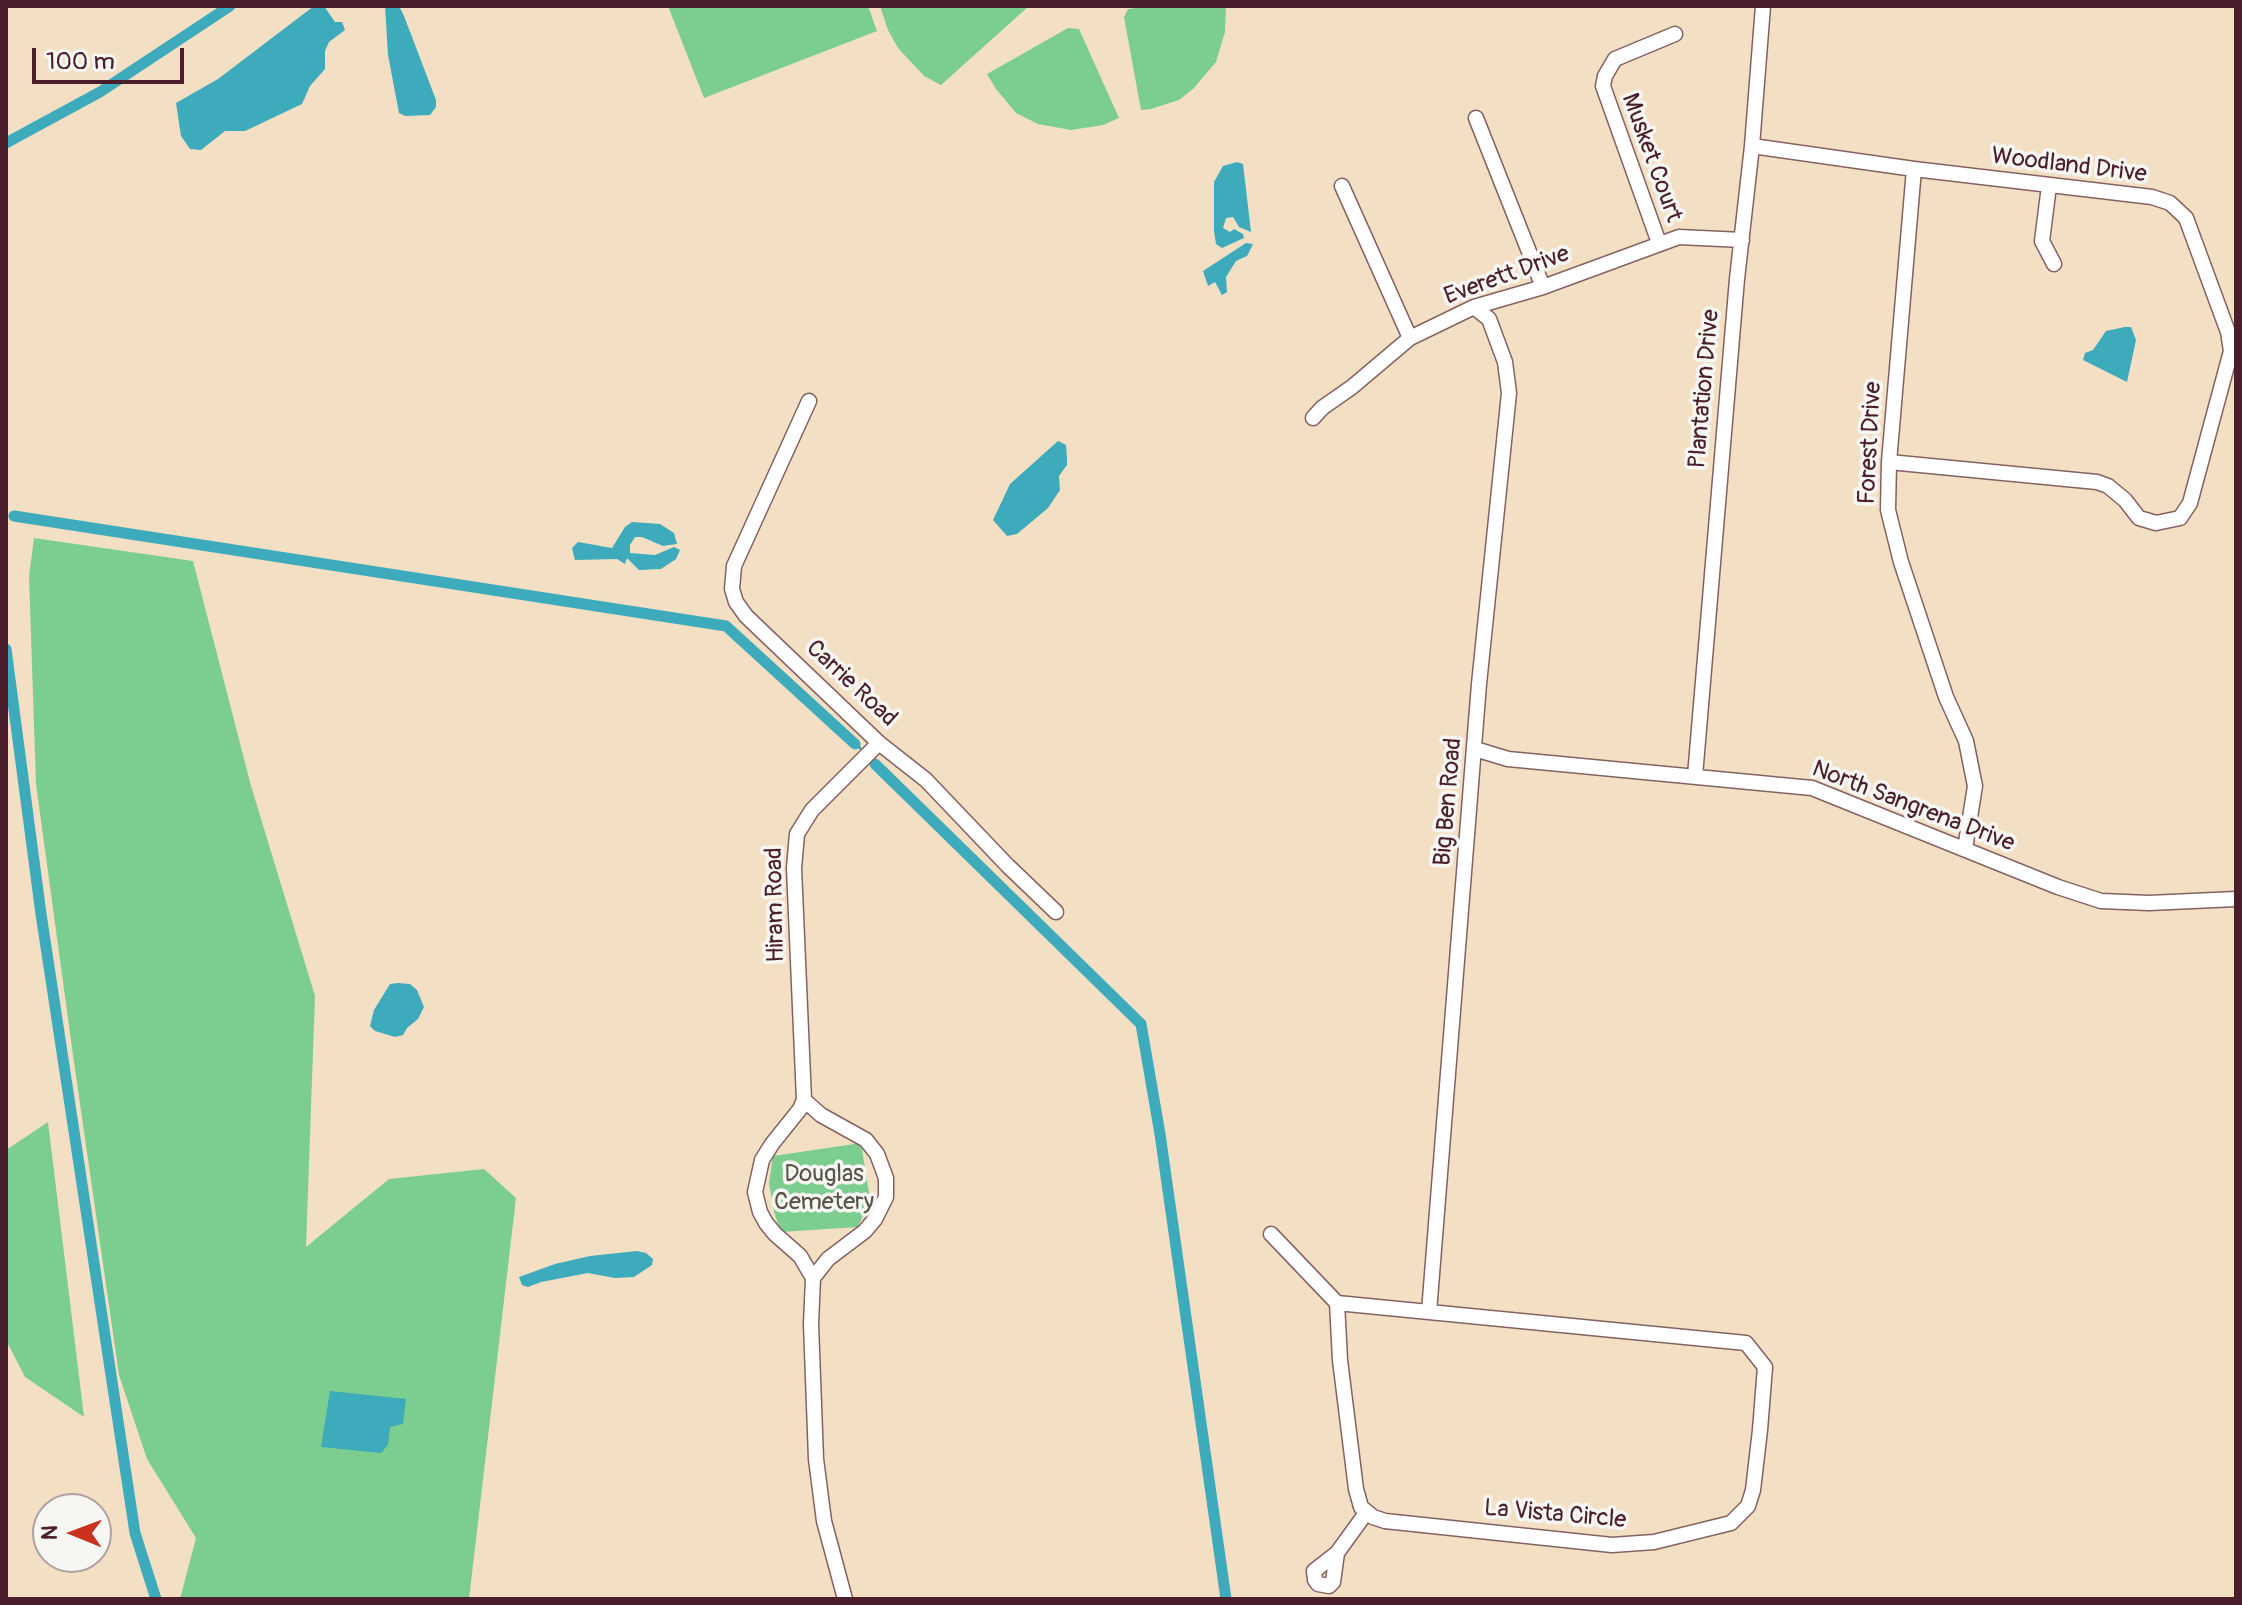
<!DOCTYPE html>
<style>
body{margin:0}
#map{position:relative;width:2242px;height:1605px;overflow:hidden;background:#f3dfc4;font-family:Pangolin,sans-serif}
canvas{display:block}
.frame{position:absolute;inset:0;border:8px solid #4a1f2b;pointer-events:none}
.north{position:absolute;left:32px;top:1493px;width:80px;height:80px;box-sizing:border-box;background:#f6f6f2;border:2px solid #b1a0a2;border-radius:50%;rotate:271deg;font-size:22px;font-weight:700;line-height:32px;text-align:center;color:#4a1f2b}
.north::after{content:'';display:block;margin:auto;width:28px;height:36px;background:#c8321e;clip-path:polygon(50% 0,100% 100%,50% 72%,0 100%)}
.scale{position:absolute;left:32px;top:48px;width:152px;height:36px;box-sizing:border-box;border:4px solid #4a1f2b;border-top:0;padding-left:10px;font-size:24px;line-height:28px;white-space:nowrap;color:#4a1f2b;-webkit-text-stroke:6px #f6f6f2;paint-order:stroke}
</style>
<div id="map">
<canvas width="2242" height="1605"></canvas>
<div class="frame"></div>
<div class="north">N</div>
<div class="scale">100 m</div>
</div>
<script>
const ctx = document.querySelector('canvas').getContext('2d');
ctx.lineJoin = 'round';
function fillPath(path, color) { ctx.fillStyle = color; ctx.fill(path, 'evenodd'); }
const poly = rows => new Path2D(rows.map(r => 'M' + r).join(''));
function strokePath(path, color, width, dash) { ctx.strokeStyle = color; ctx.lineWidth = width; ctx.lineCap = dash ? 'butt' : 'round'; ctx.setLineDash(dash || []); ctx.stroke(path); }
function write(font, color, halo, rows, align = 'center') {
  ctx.font = font + ' Pangolin,sans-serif'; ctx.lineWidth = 7; ctx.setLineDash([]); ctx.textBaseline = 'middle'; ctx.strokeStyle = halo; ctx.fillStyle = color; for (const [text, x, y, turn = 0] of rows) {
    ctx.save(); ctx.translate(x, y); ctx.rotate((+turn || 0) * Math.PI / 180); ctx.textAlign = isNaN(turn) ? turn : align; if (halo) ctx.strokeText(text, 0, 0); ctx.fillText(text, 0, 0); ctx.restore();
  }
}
fillPath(poly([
 [668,6,868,6,877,31,704,98],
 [880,6,1029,6,941,85,924,76,898,48,888,30],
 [1154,6,1226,6,1225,32,1216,62,1193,89,1179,100,1151,109,1141,110,1124,17,1128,9],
 [1068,28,1079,29,1119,118,1103,125,1071,130,1038,124,1016,113,996,89,987,74],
 [34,538,193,561,251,786,315,996,306,1247,389,1179,484,1169,516,1198,469,1599,180,1599,196,1538,147,1459,119,1375,73,1055,36,784,29,576],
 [48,1122,84,1417,25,1377,6,1340,6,1150],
 [861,1143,870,1199,858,1227,781,1232,774,1212,769,1183,773,1156]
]), '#7cce90');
fillPath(poly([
 [314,6,324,6,335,22,342,22,345,30,329,42,325,51,325,69,310,86,302,104,245,131,225,131,201,150,190,149,181,136,176,103,218,79],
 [385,6,399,6,404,16,436,100,436,107,430,115,405,116,399,113,388,55],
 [1237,162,1243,164,1251,232,1239,227,1233,217,1226,218,1223,228,1230,232,1234,229,1243,234,1244,238,1222,248,1216,244,1214,231,1214,182,1223,166],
 [1246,243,1253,244,1247,256,1236,261,1226,277,1227,292,1222,295,1215,282,1208,286,1203,271],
 [2125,327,2131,327,2136,340,2127,382,2083,360,2085,353,2093,350,2106,331],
 [1058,441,1066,445,1067,458,1067,465,1059,476,1060,490,1048,508,1017,534,1007,536,993,520,1010,484],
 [632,522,660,524,674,533,677,544,663,546,642,537,635,537,630,545,630,553,655,555,674,547,680,550,676,559,661,569,639,570,627,558,625,564,617,559,575,560,572,548,578,542,612,548,625,527],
 [398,983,410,984,417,990,424,1007,418,1019,407,1028,403,1035,395,1037,375,1031,370,1026,374,1010,390,984],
 [637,1251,646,1253,653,1259,652,1265,634,1277,615,1278,588,1273,541,1282,528,1287,522,1285,519,1277,555,1264,590,1256],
 [330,1391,406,1399,403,1424,390,1427,388,1445,381,1453,321,1447]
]), '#3dabbb');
strokePath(poly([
 [855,744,860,748]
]), '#3dabbb', 3);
strokePath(poly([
 [6,143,100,92,230,6],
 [14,516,726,626,855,744],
 [6,649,41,914,135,1533,156,1599],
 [875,764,1141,1024,1160,1134,1226,1599]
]), '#3dabbb', 11);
const minor = poly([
 [1476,118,1543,287],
 [1752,146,1914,169,2152,197,2170,203,2186,218,2228,332,2231,351,2190,503,2180,518,2156,523,2139,518,2125,500,2108,486,2097,482,1889,462],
 [1914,169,1889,462,1888,510,1901,562,1946,697,1966,741,1975,786,1965,849],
 [1342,186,1410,338],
 [2049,186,2042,241,2054,264],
 [1659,243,1603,86,1605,76,1615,59,1675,34],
 [809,401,734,566,732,589,736,602,746,616,879,743,926,780,1007,865,1056,912],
 [1313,418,1322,408,1352,387,1410,338,1474,307,1543,287,1679,237,1742,240],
 [1475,749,1508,759,1812,788,2058,887,2101,901,2149,903,2236,899],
 [1695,776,1737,279,1752,146,1763,6],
 [804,1100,821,1115,866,1140,877,1154,886,1178,886,1197,875,1219,865,1231,828,1259,813,1278],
 [1271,1234,1337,1303],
 [1337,1303,1746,1343,1765,1367,1760,1430,1753,1490,1748,1506,1731,1523,1654,1542,1612,1545,1385,1521,1373,1517,1361,1507,1356,1489,1340,1360,1337,1303],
 [1429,1312,1479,684,1509,393,1505,362,1489,319,1474,307],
 [1337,1553,1333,1582,1329,1586,1318,1584,1315,1580,1314,1571,1337,1553,1366,1513],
 [845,1599,824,1521,816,1459,811,1324,813,1278,800,1256,775,1234,766,1223,760,1212,755,1192,762,1160,772,1144,800,1109,804,1100,794,868,797,834,812,810,879,743]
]);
strokePath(minor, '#856261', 17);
strokePath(minor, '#fff', 14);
write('24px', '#4a1f2b', '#f6f6f2', [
 ["Musket Court",1651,158,70],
 ["Woodland Drive",2069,166,7],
 ["Everett Drive",1507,276,-20],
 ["Plantation Drive",1705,389,-85],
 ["Forest Drive",1871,443,-87],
 ["Carrie Road",851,684,43],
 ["Big Ben Road",1449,802,-85],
 ["North Sangrena Drive",1913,807,21],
 ["Hiram Road",776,905,-91],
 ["La Vista Circle",1555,1515,5]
]);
write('24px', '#595449', '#f6f6f2', [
 ["Douglas",824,1175],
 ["Cemetery",824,1203]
]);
</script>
